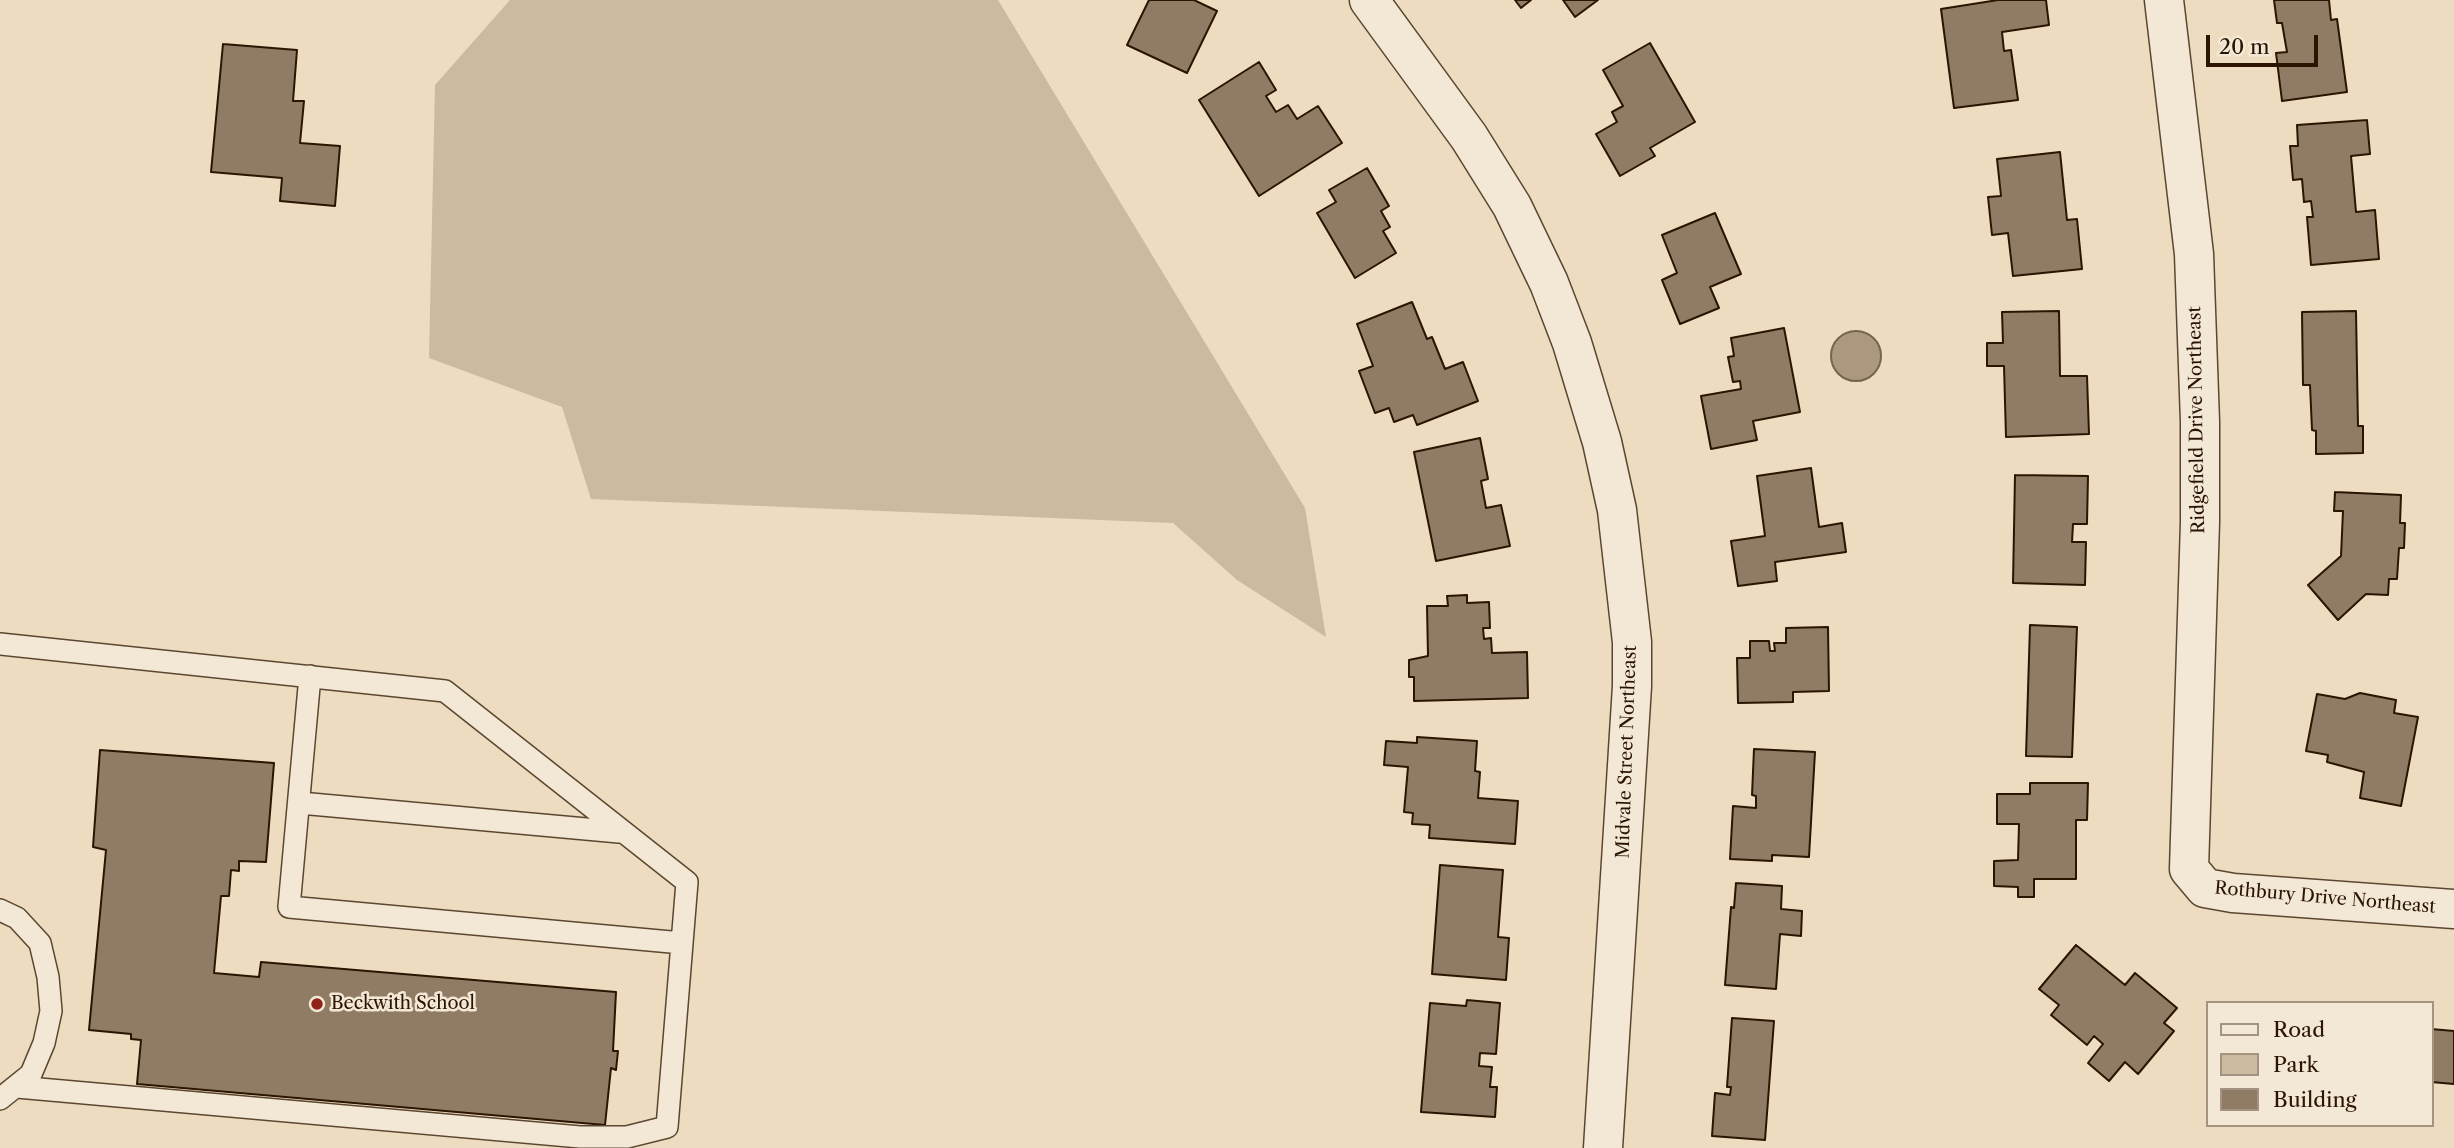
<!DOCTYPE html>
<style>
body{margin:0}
#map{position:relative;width:2454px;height:1148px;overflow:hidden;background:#eddcbf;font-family:"Libre Caslon Text",serif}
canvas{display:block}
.legend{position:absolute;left:2206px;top:1001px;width:228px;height:126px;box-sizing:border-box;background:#f3e8d5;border:2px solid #a39380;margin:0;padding:9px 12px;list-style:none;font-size:21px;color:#2b1401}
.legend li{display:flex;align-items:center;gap:14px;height:35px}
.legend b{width:35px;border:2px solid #a39380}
.scale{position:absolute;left:2206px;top:35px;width:112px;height:32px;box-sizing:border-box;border:4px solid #2b1401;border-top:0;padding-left:9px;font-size:21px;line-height:24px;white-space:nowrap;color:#2b1401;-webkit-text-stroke:5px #f3e8d5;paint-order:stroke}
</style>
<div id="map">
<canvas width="2454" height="1148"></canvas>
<ul class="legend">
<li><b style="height:9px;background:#f3e8d5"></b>Road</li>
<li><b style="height:19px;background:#ccba9f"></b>Park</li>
<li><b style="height:19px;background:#907c64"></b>Building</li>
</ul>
<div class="scale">20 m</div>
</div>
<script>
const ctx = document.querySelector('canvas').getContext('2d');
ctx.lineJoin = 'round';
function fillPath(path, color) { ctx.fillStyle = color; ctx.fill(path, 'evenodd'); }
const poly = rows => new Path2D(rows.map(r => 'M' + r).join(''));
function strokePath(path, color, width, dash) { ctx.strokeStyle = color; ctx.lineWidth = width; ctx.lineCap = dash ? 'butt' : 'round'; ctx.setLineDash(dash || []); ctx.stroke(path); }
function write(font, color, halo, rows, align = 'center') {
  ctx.font = font + ' "Libre Caslon Text",serif'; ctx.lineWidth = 5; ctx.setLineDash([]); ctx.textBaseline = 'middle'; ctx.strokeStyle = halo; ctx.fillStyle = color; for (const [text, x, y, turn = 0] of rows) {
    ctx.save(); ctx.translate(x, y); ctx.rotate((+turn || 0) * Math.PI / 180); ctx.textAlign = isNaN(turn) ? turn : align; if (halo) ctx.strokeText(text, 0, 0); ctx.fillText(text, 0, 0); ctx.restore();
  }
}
fillPath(poly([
 [510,0,998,0,1305,508,1326,637,1237,580,1173,523,591,499,562,407,429,358,435,85]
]), '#ccba9f');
const water = poly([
 '1831 356a25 25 0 1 1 50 0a25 25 0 1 1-50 0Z'
]);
fillPath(water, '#ab987e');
strokePath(water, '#78634c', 2);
const building = poly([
 [1149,0,1194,0,1217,11,1187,73,1127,45,1149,0],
 [1515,0,1531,0,1521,8,1515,0],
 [1563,0,1598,0,1575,17,1563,0],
 [1998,0,2046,0,2049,25,2002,32,2004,51,2011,50,2018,100,1954,108,1941,9,1998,0],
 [2274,0,2329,0,2331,20,2337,19,2347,92,2282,101,2276,53,2287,52,2282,23,2277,23,2274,0],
 [1650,43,1695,122,1650,148,1655,156,1620,176,1596,134,1617,122,1612,112,1623,106,1603,70,1650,43],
 [223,44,297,50,293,101,304,101,300,143,340,146,335,206,280,201,282,178,211,172,223,44],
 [1259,62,1276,90,1266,96,1276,112,1288,105,1297,119,1318,106,1342,143,1259,196,1199,100,1259,62],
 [2367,120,2370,154,2351,156,2356,212,2375,210,2379,259,2311,265,2307,217,2313,217,2311,201,2304,202,2302,179,2293,180,2290,146,2298,146,2297,125,2367,120],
 [2060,152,2067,220,2077,219,2082,269,2013,276,2008,233,1992,235,1988,197,2001,196,1997,159,2060,152],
 [1367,168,1389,206,1381,211,1390,227,1383,231,1396,253,1355,278,1317,213,1336,202,1329,190,1367,168],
 [1715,213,1741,274,1710,287,1719,308,1680,324,1662,280,1677,273,1662,235,1715,213],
 [1412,302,1427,339,1432,337,1445,369,1463,362,1478,401,1417,425,1413,415,1394,422,1389,408,1375,413,1359,371,1373,366,1357,324,1412,302],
 [2059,311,2060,376,2087,376,2089,434,2006,437,2004,366,1987,366,1987,343,2003,343,2002,312,2059,311],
 [2356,311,2358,426,2363,426,2363,453,2316,454,2316,431,2312,430,2310,385,2303,385,2302,312,2356,311],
 [1784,328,1800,412,1753,421,1757,440,1711,449,1701,396,1741,389,1740,381,1733,382,1728,357,1734,356,1731,338,1784,328],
 [1480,438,1488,479,1481,481,1486,508,1501,505,1510,546,1436,561,1414,452,1480,438],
 [1811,468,1819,527,1842,523,1846,552,1775,562,1777,581,1738,586,1731,541,1765,536,1757,476,1811,468],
 [2015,475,2088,476,2087,524,2073,524,2072,542,2086,542,2085,585,2013,583,2015,475],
 [2335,492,2401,495,2400,523,2405,523,2404,548,2399,548,2397,579,2389,579,2388,595,2366,594,2338,620,2308,585,2341,556,2343,511,2334,511,2335,492],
 [1467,595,1467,603,1489,602,1490,628,1483,628,1484,639,1491,638,1492,653,1527,652,1528,698,1414,701,1414,677,1409,677,1409,660,1428,656,1427,606,1448,606,1447,596,1467,595],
 [2030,625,2077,627,2072,757,2026,756,2030,625],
 [1828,627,1829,691,1793,692,1793,702,1738,703,1737,658,1750,658,1750,641,1769,641,1770,651,1775,651,1774,643,1786,643,1786,628,1828,627],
 [2360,693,2396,700,2394,713,2418,717,2401,806,2360,798,2364,772,2327,762,2328,755,2306,751,2317,694,2345,699,2360,693],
 [1417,737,1477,741,1475,771,1480,772,1478,798,1518,801,1515,844,1429,838,1430,825,1412,824,1413,813,1404,812,1408,767,1384,765,1386,741,1417,743,1417,737],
 [1754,749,1815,752,1809,857,1772,855,1772,861,1730,859,1733,806,1756,808,1756,796,1752,795,1754,749],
 [100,750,274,763,266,862,239,861,239,871,231,870,229,896,221,896,214,973,259,977,261,962,616,992,613,1051,618,1051,616,1070,611,1068,605,1125,137,1084,141,1040,131,1039,131,1034,89,1030,106,850,93,847,100,750],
 [2030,783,2088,783,2087,820,2076,820,2076,879,2034,879,2034,897,2018,897,2018,887,1994,886,1994,861,2018,860,2019,824,1997,824,1997,794,2030,794,2030,783],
 [1440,865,1503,870,1498,937,1509,938,1506,980,1432,974,1440,865],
 [1736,883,1782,886,1781,909,1802,911,1801,936,1780,934,1776,989,1725,985,1731,907,1734,908,1736,883],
 [2076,945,2125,985,2135,973,2177,1008,2164,1023,2174,1031,2138,1074,2125,1062,2109,1081,2088,1063,2103,1044,2094,1036,2087,1045,2051,1015,2059,1005,2039,989,2076,945],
 [1467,1000,1500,1003,1496,1054,1480,1053,1479,1066,1492,1067,1490,1087,1497,1087,1495,1117,1421,1112,1430,1003,1466,1006,1467,1000],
 [1732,1018,1774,1021,1765,1140,1712,1136,1715,1093,1730,1095,1731,1087,1727,1087,1732,1018],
 [2431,1029,2454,1031,2454,1084,2431,1082,2431,1029]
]);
fillPath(building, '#907c64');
strokePath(building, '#2b1401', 2);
const lane = poly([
 [0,644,445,691,687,882,667,1127,627,1137,580,1137,17,1087],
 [310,676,289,907,682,943],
 [300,803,619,832],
 [0,910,17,918,40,943,48,977,51,1011,44,1043,31,1074,0,1099]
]);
const street = poly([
 [1369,0,1469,137,1512,206,1549,283,1572,343,1602,442,1617,510,1632,642,1632,686,1603,1148],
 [2164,0,2194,254,2200,422,2200,522,2189,869,2205,888,2233,893,2454,909]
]);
strokePath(lane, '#5c4630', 24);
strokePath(street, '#5c4630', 41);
strokePath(lane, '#f3e8d5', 21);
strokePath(street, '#f3e8d5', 38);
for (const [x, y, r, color] of [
 [317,1004,7,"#8f2418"]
]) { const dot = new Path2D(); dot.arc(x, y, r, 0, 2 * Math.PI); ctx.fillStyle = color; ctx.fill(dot); strokePath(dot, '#f3e8d5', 2.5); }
write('18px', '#2b1401', '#f3e8d5', [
 ["Ridgefield Drive Northeast",2197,420,-91],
 ["Midvale Street Northeast",1627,752,-88],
 ["Rothbury Drive Northeast",2325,898,5]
]);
write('18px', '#2b1401', '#f3e8d5', [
 ["Beckwith School",331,1004]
], 'left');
</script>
